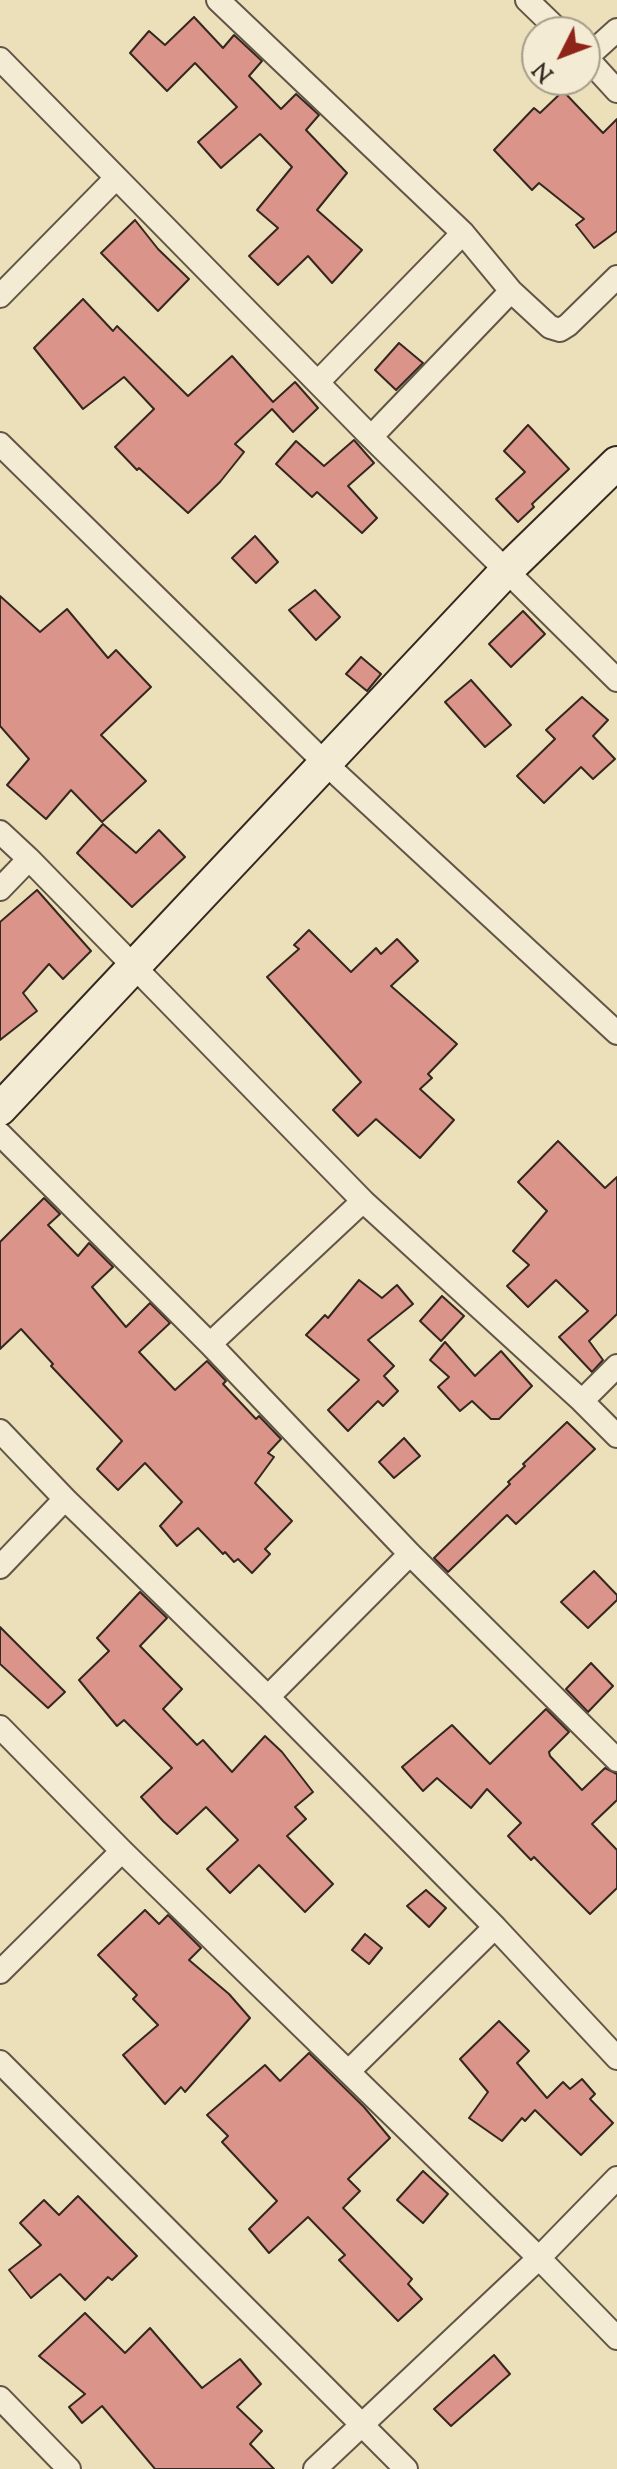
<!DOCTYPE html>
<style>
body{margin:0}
#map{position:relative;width:617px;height:2469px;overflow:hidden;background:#ece0bb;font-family:"Sorts Mill Goudy",serif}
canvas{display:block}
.north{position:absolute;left:521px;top:16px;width:80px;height:80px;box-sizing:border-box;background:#f3ebd3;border:2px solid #a79d8b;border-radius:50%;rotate:228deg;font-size:22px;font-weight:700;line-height:32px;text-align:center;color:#34271f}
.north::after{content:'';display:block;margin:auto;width:28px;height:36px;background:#8f2418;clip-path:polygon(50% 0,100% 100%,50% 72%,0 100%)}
</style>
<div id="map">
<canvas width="617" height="2469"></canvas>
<div class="north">N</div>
</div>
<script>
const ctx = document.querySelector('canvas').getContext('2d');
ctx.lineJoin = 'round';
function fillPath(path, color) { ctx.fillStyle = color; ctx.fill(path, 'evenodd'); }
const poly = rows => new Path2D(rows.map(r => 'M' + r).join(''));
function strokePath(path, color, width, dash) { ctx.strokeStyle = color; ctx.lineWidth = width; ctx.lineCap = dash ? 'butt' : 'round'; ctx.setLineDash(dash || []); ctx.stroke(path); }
const building = poly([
 [194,17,223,48,234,35,262,61,249,76,281,109,296,94,319,115,306,130,347,173,317,210,362,250,332,283,308,256,278,285,249,256,278,228,257,210,292,167,260,134,221,168,198,142,237,107,195,63,167,91,130,53,149,31,165,45,194,17],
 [563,91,603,133,617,119,617,231,594,248,576,225,584,219,539,183,532,190,494,150,534,108,540,113,563,91],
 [135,220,158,249,189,279,158,311,101,253,135,220],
 [83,299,113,331,117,326,188,396,232,356,273,402,295,382,318,408,293,432,272,409,235,444,244,452,220,482,188,513,139,468,137,470,115,447,154,409,124,377,83,409,34,348,83,299],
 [399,343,423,363,396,390,375,370,399,343],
 [528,425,569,469,532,504,534,507,518,522,496,499,525,472,504,451,528,425],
 [354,440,374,463,348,486,377,518,362,533,317,492,312,497,276,464,296,441,324,466,354,440],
 [255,536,278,562,256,583,232,558,255,536],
 [315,590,340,617,316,640,289,610,315,590],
 [0,596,40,632,67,609,108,658,116,650,151,687,101,735,146,781,102,822,71,790,46,819,7,785,29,759,0,726,0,596],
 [523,611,545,634,511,667,489,644,523,611],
 [361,657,381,674,367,691,346,674,361,657],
 [471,680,511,725,485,747,445,702,471,680],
 [582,697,608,720,593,736,615,759,593,779,581,767,544,803,517,776,555,739,546,730,582,697],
 [103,824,136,853,159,830,185,857,132,907,77,853,103,824],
 [37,890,91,951,63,979,49,964,23,993,37,1011,0,1040,0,922,37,890],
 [309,930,351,972,376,948,381,954,397,939,418,961,391,986,457,1044,428,1074,432,1078,420,1089,454,1120,420,1158,376,1119,358,1136,333,1110,361,1082,267,977,299,949,294,945,309,930],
 [558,1141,605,1188,617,1177,617,1314,589,1341,603,1360,592,1372,559,1337,588,1311,556,1280,528,1307,507,1286,529,1265,513,1251,547,1211,518,1182,558,1141],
 [44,1198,60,1214,48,1225,78,1256,89,1243,113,1267,92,1287,126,1327,150,1303,170,1323,139,1352,175,1390,207,1361,226,1381,223,1384,256,1419,259,1416,281,1439,268,1453,274,1457,255,1483,292,1521,265,1549,270,1554,252,1573,238,1559,234,1562,225,1552,223,1554,198,1528,177,1546,160,1526,182,1502,145,1463,118,1490,97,1469,122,1441,51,1366,53,1364,21,1329,0,1349,0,1242,44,1198],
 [359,1280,382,1298,397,1285,413,1304,368,1340,394,1366,384,1376,398,1391,383,1406,378,1401,348,1431,328,1410,359,1380,306,1335,325,1315,328,1318,359,1280],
 [442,1296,464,1316,441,1341,420,1321,442,1296],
 [445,1342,475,1376,501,1351,532,1386,499,1419,491,1419,472,1401,460,1411,438,1387,449,1377,430,1360,445,1342],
 [567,1422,595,1449,516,1524,507,1515,448,1572,434,1558,510,1484,508,1482,525,1466,523,1464,567,1422],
 [404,1438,420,1456,394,1478,379,1462,404,1438],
 [594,1571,617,1595,617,1600,588,1628,561,1602,594,1571],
 [140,1592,167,1618,140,1646,182,1689,163,1709,197,1745,203,1740,232,1772,265,1736,282,1752,313,1792,295,1807,306,1819,287,1836,333,1884,305,1912,259,1865,230,1893,207,1869,238,1840,206,1807,177,1834,163,1821,141,1797,172,1768,124,1720,117,1726,79,1680,109,1651,97,1638,140,1592],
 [0,1627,65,1692,48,1708,0,1664,0,1627],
 [591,1663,613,1686,588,1712,566,1689,591,1663],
 [546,1709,569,1732,549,1752,550,1756,582,1790,605,1768,617,1774,617,1800,592,1824,617,1850,617,1888,590,1914,534,1857,531,1860,508,1836,521,1823,487,1789,471,1808,437,1778,423,1791,402,1767,452,1725,490,1764,546,1709],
 [426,1890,446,1908,429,1927,407,1906,426,1890],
 [145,1910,159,1924,168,1915,201,1948,189,1960,229,1994,250,2018,185,2092,181,2087,165,2104,123,2055,158,2025,133,1999,137,1995,98,1955,145,1910],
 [365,1934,382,1948,369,1964,352,1950,365,1934],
 [499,2021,529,2051,517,2063,547,2098,563,2082,570,2089,582,2079,595,2094,590,2099,613,2123,581,2155,535,2110,525,2121,522,2118,502,2141,469,2118,488,2092,460,2059,499,2021],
 [309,2053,364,2107,390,2138,348,2179,360,2191,343,2208,412,2279,408,2284,422,2299,398,2321,339,2260,345,2255,308,2217,269,2253,249,2229,277,2201,222,2142,228,2136,207,2115,265,2065,280,2081,309,2053],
 [423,2171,448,2194,423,2223,397,2200,423,2171],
 [78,2196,137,2256,112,2280,108,2277,85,2300,60,2274,31,2298,9,2270,41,2245,20,2223,44,2200,59,2215,78,2196],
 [85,2313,125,2353,150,2328,202,2388,240,2359,261,2384,237,2407,262,2431,250,2444,274,2469,155,2469,102,2406,82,2423,69,2407,85,2394,39,2356,85,2313],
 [494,2355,510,2374,451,2426,434,2409,494,2355]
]);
fillPath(building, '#da9489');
strokePath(building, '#34271f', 2);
const street = poly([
 [218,0,463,233,511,291,550,327,560,330,568,325,617,277],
 [527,0,560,32],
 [585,56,617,91],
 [586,58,617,30],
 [0,59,371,437,617,680],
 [0,296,116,178],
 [318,382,463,233],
 [371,437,511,291],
 [0,444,325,763,617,1033],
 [0,832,29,859,363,1201,582,1401,617,1436],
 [0,889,29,859],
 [0,1134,210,1344,410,1554,617,1760],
 [210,1344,363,1201],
 [582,1401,617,1366],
 [0,1431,65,1499,268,1697,495,1927,617,2058],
 [0,1567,65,1499],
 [268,1697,410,1554],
 [0,1727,122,1851,539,2258,617,2338],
 [0,1972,122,1851],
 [0,2062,406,2469],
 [349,2071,495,1927],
 [0,2398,69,2469],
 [315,2469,539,2258,617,2178]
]);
const secondary = poly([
 [0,1109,506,571,617,463]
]);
strokePath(street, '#625546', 26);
strokePath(secondary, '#34271f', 36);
strokePath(street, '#f3ebd3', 22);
strokePath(secondary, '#f3ebd3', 32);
</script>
